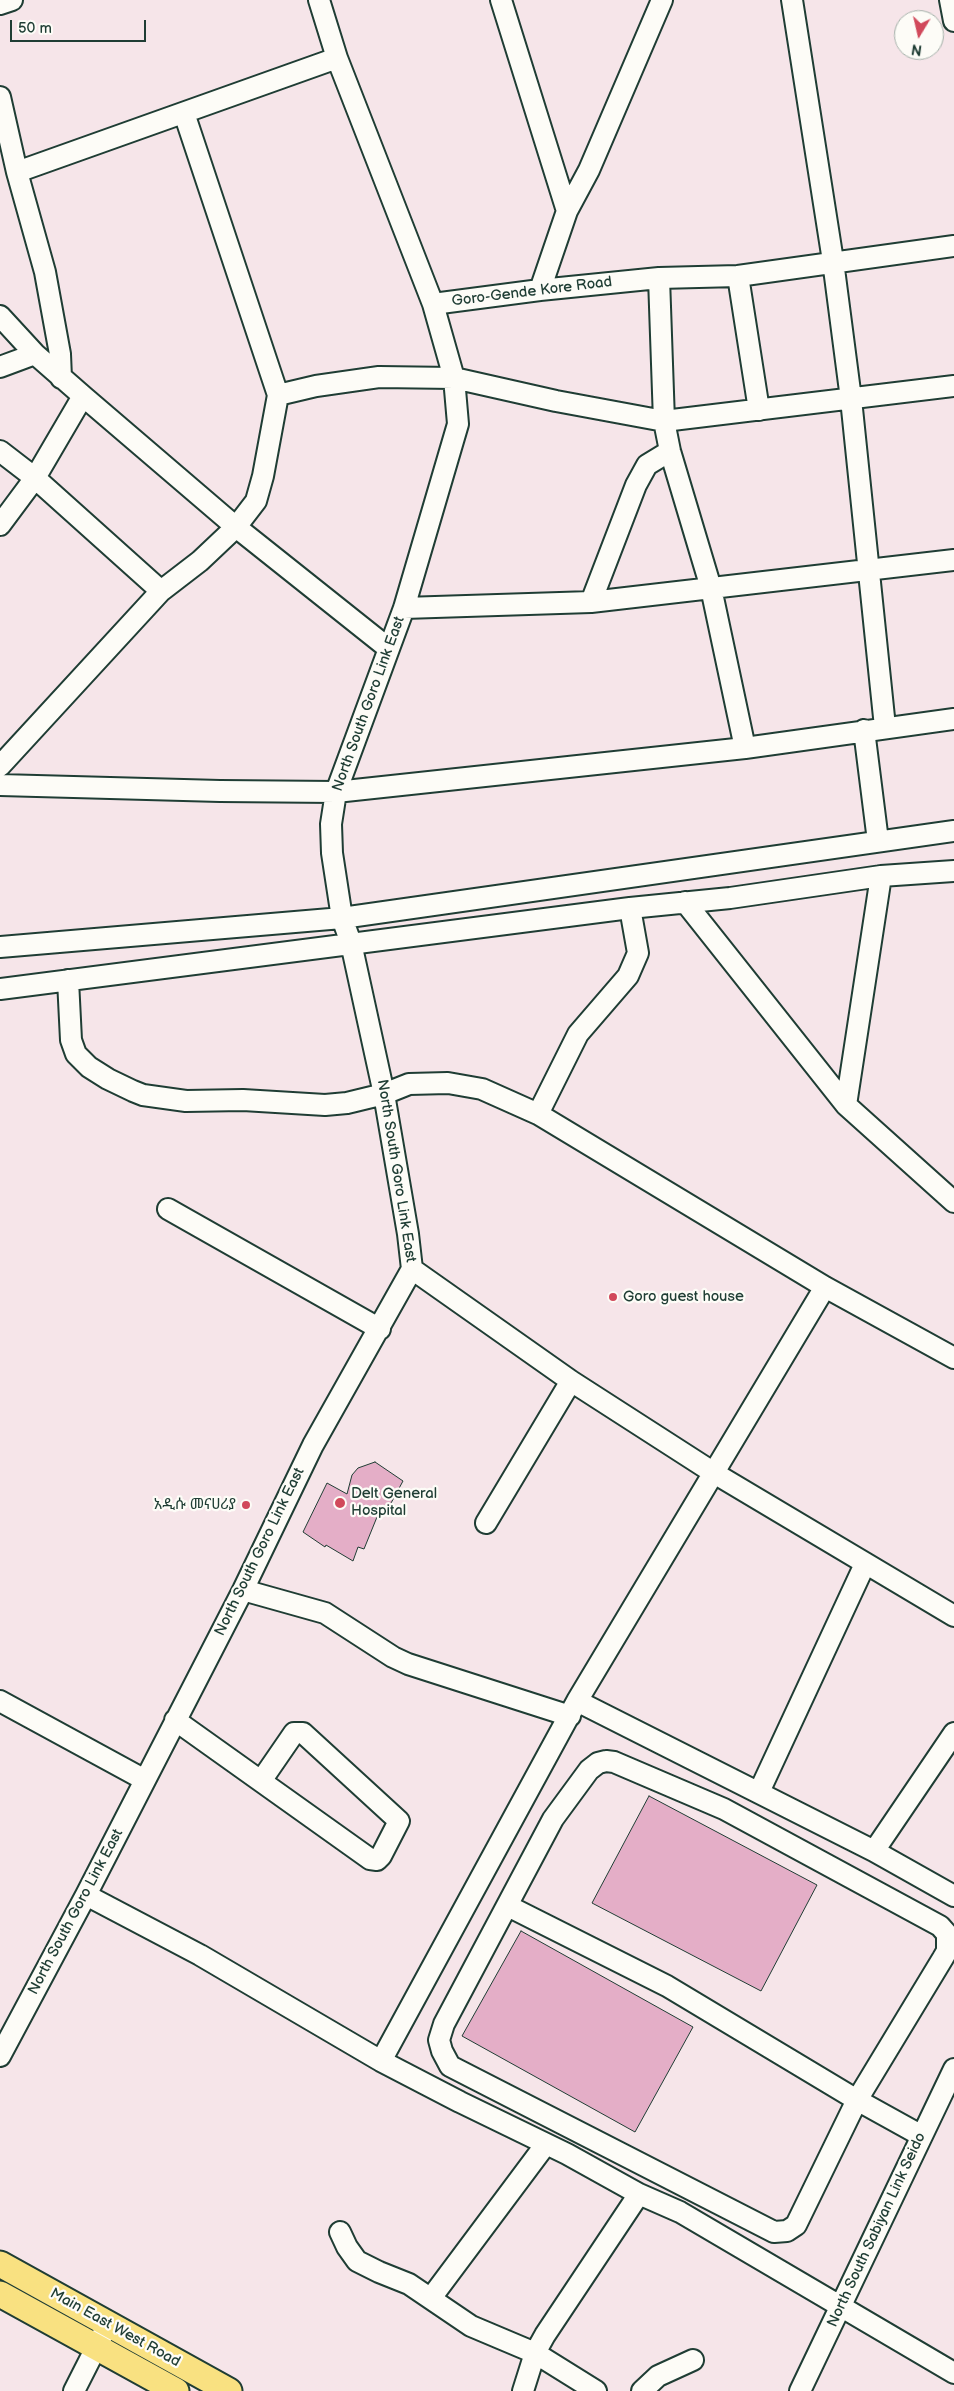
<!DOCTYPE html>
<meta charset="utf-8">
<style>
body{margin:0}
#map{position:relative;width:954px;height:2391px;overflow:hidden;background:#f6e5e9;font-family:"Balsamiq Sans",sans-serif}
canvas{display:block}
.north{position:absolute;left:894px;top:10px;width:50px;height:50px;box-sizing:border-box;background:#fdfcf7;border:1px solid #a4b0a9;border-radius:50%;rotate:189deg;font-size:14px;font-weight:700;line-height:20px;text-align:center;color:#1f3d34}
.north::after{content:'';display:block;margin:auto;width:18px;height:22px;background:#d1495b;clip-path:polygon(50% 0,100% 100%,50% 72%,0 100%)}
.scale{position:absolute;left:10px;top:20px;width:136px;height:22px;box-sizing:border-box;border:2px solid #1f3d34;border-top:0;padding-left:6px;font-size:15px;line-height:18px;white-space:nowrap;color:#1f3d34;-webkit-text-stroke:4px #fdfcf7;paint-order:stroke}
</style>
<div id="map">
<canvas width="954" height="2391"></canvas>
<div class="north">N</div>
<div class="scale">50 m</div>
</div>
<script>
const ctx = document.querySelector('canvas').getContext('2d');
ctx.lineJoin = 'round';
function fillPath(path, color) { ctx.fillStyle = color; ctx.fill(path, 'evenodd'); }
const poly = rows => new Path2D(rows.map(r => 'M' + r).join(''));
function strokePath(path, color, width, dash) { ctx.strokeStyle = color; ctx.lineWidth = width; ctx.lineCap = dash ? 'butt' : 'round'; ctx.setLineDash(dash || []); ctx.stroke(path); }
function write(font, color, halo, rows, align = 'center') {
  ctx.font = font + ' "Balsamiq Sans","Noto Sans Ethiopic",sans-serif'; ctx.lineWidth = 4.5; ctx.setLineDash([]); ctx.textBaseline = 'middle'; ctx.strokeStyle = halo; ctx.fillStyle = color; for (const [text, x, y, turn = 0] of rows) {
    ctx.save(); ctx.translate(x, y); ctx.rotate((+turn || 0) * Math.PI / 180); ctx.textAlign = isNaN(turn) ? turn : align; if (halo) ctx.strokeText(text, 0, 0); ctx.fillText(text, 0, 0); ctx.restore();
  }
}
const building = poly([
 [375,1462,403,1481,384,1516,377,1517,364,1549,358,1547,353,1561,326,1545,325,1547,303,1532,327,1483,347,1494,352,1475,358,1468,375,1462],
 [649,1796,817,1885,761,1991,592,1903,649,1796],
 [521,1931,693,2027,635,2132,462,2036,521,1931]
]);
fillPath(building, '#e4aec7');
strokePath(building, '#1f3d34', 1);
const minor = poly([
 [501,0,567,211],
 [792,0,833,261,851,399,885,727],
 [950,0,954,21],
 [0,4,12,0],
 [0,97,17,172,45,272,60,354,61,378],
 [17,172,337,58],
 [738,276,759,410],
 [659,278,664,421,670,451,711,588,745,748],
 [540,290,567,211,589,170,662,0],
 [433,304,540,290,659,278,738,276,954,246],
 [0,316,35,354,83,396,236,527,388,648],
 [0,367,35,354],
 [278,395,316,386,379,377,454,378,556,401,664,421,954,386],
 [0,451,35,478,161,591],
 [0,525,35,478,83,396],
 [591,602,636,485,647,465,670,451],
 [404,608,591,602,954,560],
 [864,730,878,841],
 [0,766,161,591,200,561,236,527,256,501,263,476,278,395,184,113],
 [0,785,220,791,336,792,745,748,954,719],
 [685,902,846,1105,954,1202],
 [0,947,342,918,954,831],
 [68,980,71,1040,76,1054,89,1067,108,1079,133,1091,143,1095,186,1101,243,1100,325,1105,347,1103,384,1094,409,1084,448,1083,482,1089,538,1114,825,1287,954,1358],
 [0,989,630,908,730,898,881,876,954,871],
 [846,1105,881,876],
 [538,1114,578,1034,628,976,638,953,630,908],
 [168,1209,380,1329],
 [412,1269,571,1381,714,1473,954,1616],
 [486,1523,571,1381],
 [243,1590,325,1613,393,1657,408,1664,570,1716],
 [0,1701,145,1780],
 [577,1701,874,1851,954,1896],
 [175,1720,370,1859,377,1860,381,1856,399,1821,303,1733,294,1733,261,1781],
 [606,1761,614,1762,724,1809,940,1926,947,1934,947,1951,943,1958,857,2100,796,2225,787,2231,774,2232,450,2066,442,2051,439,2040,444,2024,553,1819,589,1770,598,1763,606,1761],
 [759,1792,865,1564],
 [874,1851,954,1733],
 [86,1895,200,1955,381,2061,460,2102,567,2154,639,2194,680,2212,954,2373],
 [508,1906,667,1986,857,2100,922,2136],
 [0,2056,86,1895,243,1590,313,1445,412,1269,408,1234,384,1094,351,943,342,918,332,853,331,824,336,792,404,608,458,424,454,378,433,304,337,58,319,0],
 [381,2061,577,1701,825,1287],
 [340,2232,347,2247,357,2261,379,2272,409,2284,471,2326,535,2353,596,2391],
 [431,2298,546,2144],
 [74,2391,108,2324],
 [523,2391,535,2353,545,2335,639,2194],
 [642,2391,658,2376,693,2360],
 [800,2391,954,2069]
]);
const major = poly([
 [0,2264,229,2391],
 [0,2294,176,2391]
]);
strokePath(minor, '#1f3d34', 24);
strokePath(major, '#1f3d34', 29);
strokePath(minor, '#fdfcf7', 20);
strokePath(major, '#f9e181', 25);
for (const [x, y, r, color] of [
 [613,1297,5,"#d1495b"],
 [340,1503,6,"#d1495b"],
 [246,1505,5,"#d1495b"]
]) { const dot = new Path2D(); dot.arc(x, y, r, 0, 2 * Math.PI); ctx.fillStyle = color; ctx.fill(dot); strokePath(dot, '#fdfcf7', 2); }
write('15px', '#1f3d34', '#fdfcf7', [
 ["Goro-Gende Kore Road",532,292,-7],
 ["North South Goro Link East",369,704,-70],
 ["North South Goro Link East",396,1171,81],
 ["North South Goro Link East",260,1552,-64],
 ["North South Goro Link East",76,1912,-62],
 ["North South Sabiyan Link Seido",877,2230,-65],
 ["Main East West Road",115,2328,29]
]);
write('15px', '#1f3d34', '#fdfcf7', [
 ["Goro guest house",623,1297],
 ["Delt General",351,1494],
 ["Hospital",351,1511],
 ["አዲሱ መናሀሪያ",236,1505,"right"]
], 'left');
</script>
